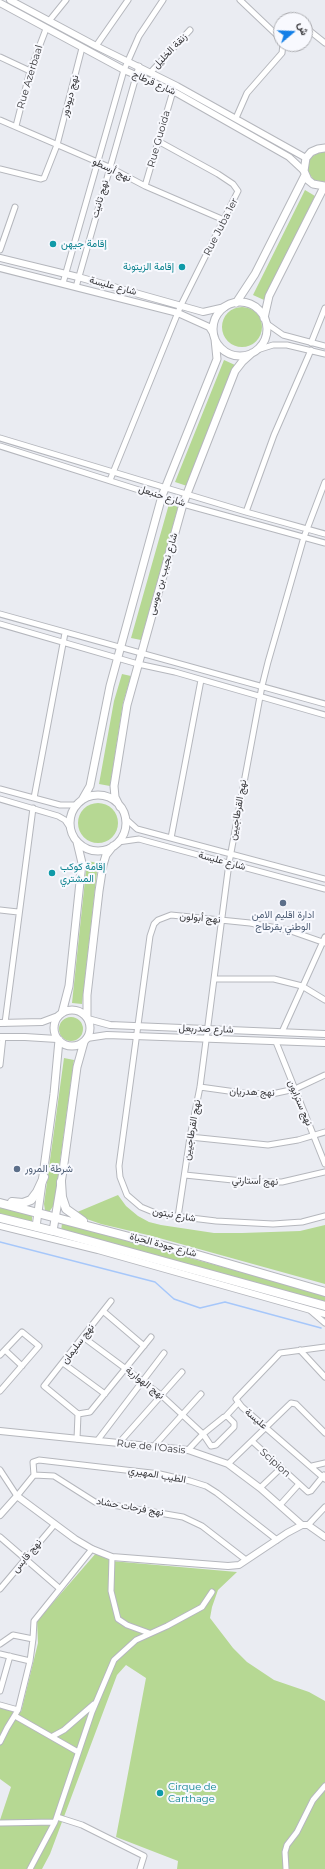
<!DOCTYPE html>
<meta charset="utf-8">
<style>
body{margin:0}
#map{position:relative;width:325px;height:1869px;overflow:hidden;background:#eaecf2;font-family:Montserrat,Vazirmatn,sans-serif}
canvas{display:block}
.north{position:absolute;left:273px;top:12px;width:40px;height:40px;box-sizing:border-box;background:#f8f9fe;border:1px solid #aaabaf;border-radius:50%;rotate:71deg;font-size:11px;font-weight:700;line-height:16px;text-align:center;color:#363639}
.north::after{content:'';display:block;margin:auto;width:14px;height:18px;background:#137fe7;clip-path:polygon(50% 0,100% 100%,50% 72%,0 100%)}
</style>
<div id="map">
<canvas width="325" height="1869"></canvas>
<div class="north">ش</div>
</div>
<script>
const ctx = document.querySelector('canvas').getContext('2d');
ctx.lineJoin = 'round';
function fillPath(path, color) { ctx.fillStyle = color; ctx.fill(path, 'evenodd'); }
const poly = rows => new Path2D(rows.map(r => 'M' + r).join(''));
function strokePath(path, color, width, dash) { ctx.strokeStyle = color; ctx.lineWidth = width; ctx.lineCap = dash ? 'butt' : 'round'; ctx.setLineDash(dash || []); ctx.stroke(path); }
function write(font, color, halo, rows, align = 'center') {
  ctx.font = font + ' Montserrat,Vazirmatn,sans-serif'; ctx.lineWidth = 4; ctx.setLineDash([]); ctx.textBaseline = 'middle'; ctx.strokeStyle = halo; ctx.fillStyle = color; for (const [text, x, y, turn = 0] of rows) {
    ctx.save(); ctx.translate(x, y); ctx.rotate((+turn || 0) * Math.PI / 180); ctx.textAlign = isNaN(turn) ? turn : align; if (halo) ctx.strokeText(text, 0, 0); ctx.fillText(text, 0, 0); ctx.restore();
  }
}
fillPath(poly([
 [319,152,325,152,325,182,314,180,307,171,309,159],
 [305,190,315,196,264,300,253,295],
 '222 327a20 20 0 1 1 40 0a20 20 0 1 1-40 0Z',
 [224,360,235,365,187,486,175,482],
 [169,504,178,507,141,640,131,638],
 [122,674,131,676,123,703,110,786,99,784,114,701],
 '78 823a20 20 0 1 1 40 0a20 20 0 1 1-40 0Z',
 [87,861,98,863,82,1004,72,1003],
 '59 1029a12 12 0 1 1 24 0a12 12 0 1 1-24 0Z',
 [64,1058,74,1060,54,1205,49,1212,45,1210,44,1204],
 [118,1195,126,1206,138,1216,149,1222,161,1225,214,1233,242,1233,300,1231,325,1225,325,1284,152,1236,101,1224,81,1217,75,1213],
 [0,1207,32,1215,32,1222,0,1214],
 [62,1223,325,1295,325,1304,61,1232],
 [97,1552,111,1561,237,1572,218,1590,212,1607,210,1618,233,1648,247,1662,274,1680,309,1692,325,1701,325,1869,177,1869,178,1861,116,1837,146,1678,126,1665,117,1675,50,1854,42,1869,0,1869,0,1820,11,1787,0,1779,0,1707,21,1712,38,1643,37,1621]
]), '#b6d893');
strokePath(poly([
 [0,1242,155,1282,174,1299,200,1308,225,1302,321,1328]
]), '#a6c7fa', 1.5);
const minor = poly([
 [240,0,281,39],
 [49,21,66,0],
 [310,31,325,43],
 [96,46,128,0],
 [0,57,30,71],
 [151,72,190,30],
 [236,118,247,93,282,53,283,44],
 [0,120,109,167,145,186,224,220],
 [16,126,30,71,46,29],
 [0,169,41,179,44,178,57,145,82,48],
 [145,186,173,91],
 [0,250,15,207],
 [63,283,124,70,139,36,163,0],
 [76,287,139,66],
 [266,323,283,335,325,346],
 [311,343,325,308],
 [257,350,273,345,287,345,325,354],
 [0,438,246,512,325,534],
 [0,446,183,504,325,543],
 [110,480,181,305,238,191,233,184,218,174,158,141],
 [246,512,274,435,311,350],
 [0,614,325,704],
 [0,624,138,664,175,672,325,715],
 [0,789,60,805,77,805],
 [34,798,65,633],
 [0,799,58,816,65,820,71,829],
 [125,818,137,829,325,879],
 [171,838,201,680],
 [118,842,139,839,146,841,325,889],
 [0,910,18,912],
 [325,943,288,930,250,923,181,916,171,915,158,920,154,924,150,936,119,1166,120,1177,127,1195,141,1207,158,1214,216,1221,273,1224,302,1222,325,1216],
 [214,979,274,979,302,986,325,1000],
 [5,1023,33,808],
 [282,1032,325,937],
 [276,1042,325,1164],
 [0,1065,3,1037],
 [200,1087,243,1093,272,1094,295,1089,325,1075],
 [190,1137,268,1145,298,1140,325,1132],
 [185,1175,252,1182,282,1182,325,1172],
 [178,1217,190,1137,200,1087,229,863,262,686,268,662,304,537,325,482],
 [111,1301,44,1386,78,1414,90,1412,151,1337],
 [103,1311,144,1346],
 [311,1311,325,1323],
 [83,1337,161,1395,203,1434,211,1446,216,1445,234,1427,234,1423,227,1416,224,1417,203,1434,188,1450],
 [325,1347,280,1353,236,1399,242,1407,325,1479],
 [5,1350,22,1366],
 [300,1350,325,1377],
 [0,1355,22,1332,39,1346,0,1391],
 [63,1363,105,1394],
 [226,1416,238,1403],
 [77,1439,78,1414],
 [97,1441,164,1353],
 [252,1441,308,1492,311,1491,324,1475],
 [119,1443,182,1372],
 [154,1446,201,1394],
 [228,1464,291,1403,296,1404,325,1433],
 [312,1466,325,1463],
 [0,1470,17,1496,34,1475,54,1476,95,1502,183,1517,202,1526,246,1560],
 [34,1475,33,1462,39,1460,160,1474,190,1481,206,1486,217,1493,277,1540],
 [260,1488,281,1468],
 [280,1505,299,1484],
 [308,1525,325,1507],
 [0,1537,59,1588],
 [112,1557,111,1591,118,1619,127,1625,149,1633],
 [0,1589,55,1524],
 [0,1644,13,1635,33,1639],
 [0,1654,30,1661],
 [0,1691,10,1656],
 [0,1705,18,1710],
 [15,1716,78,1752],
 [53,1736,64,1730,94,1704],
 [0,1742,7,1728,18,1710,30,1661,33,1639,34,1621,92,1549],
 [57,1817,82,1825,144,1856,140,1869],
 [0,1823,55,1822],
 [30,1869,55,1822,92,1712,114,1660,136,1640,167,1626,202,1607,212,1592],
 [286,1869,285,1852,287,1845,297,1832,313,1800,325,1786]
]);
const tertiary = poly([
 [10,0,96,46,177,86,306,158],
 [0,3,124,70,173,91,289,157,304,171],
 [0,258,78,277,203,312,225,307],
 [0,268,178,313,209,327,214,335],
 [88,1019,110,1025,325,1034],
 [0,1023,42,1022,58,1016],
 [0,1037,25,1037,57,1039],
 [87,1038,107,1035,325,1043],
 [0,1226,98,1250,325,1314],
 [0,1431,188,1450,228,1464,260,1488,302,1525],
 [0,1515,17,1496,75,1539,92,1549,112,1557,228,1566,239,1565,287,1533,302,1525,308,1525,325,1537]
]);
const secondary = poly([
 [325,148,318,149,311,152,306,158,304,171,308,180,313,184,325,186],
 '213 329a27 27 0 1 1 54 0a27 27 0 1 1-54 0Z',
 [236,303,255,274,305,175],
 [264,318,269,296,324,187],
 '70 823a28 28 0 1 1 56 0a28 28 0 1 1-56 0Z',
 [82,800,90,786,110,686,162,496,217,359,215,339],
 [120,807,115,797,114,786,127,705,183,504,235,371,242,362,252,353],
 '54 1028a18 18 0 1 1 36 0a18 18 0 1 1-36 0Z',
 [62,1013,69,986,82,863,77,842],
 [87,1017,87,995,99,891,103,865,106,855,113,846],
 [36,1227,54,1094,59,1040],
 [53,1231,63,1171,77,1067,84,1042]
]);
const trunk = poly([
 [61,1182,62,1197,66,1209,83,1221],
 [12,1202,23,1203,31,1200,37,1192,44,1177],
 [0,1203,194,1254,325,1292],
 [0,1218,53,1231,325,1306]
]);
strokePath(minor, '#b5b7bd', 7);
strokePath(tertiary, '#b5b7bd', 8);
strokePath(secondary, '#b5b7bd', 9);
strokePath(trunk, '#b5b7bd', 10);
strokePath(minor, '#fff', 5);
strokePath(tertiary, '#fff', 6);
strokePath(secondary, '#fff', 7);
strokePath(trunk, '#fff', 8);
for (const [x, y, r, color] of [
 [53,244,4,"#0f9aa8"],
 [182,267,4,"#0f9aa8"],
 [52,873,4,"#0f9aa8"],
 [283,903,4,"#5c6f8a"],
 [17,1169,4,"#5c6f8a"],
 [160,1793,4,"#0f9aa8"]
]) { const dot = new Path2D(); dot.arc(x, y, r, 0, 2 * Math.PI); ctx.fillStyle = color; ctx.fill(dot); strokePath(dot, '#f8f9fe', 1.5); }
write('10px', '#363639', '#f8f9fe', [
 ["زنقة الخليل",170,51,-46],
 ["Rue Azerbaal",30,77,-73],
 ["شارع قرطاج",154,83,24],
 ["نهج ديودور",70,96,-75],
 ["Rue Guoida",159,139,-74],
 ["نهج أرسطو",112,170,26],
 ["نهج تانيت",100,199,-74],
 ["Rue Juba 1er",221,227,-63],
 ["شارع عليسة",113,286,15],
 ["شارع حنبعل",162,496,18],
 ["شارع نجيب بن موسى",163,574,-74],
 ["نهج القرطاجيين",238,810,-80],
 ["شارع عليسة",222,861,15],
 ["نهج أبولون",200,918,5],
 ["شارع صدربعل",206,1029,2],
 ["نهج هدريان",252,1092,2],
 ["نهج سترابون",300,1103,67],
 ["نهج القرطاجيين",192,1130,-80],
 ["نهج أستارتي",255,1181,2],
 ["شارع نبتون",174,1215,10],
 ["شارع جودة الحياة",163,1245,15],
 ["نهج سليمان",78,1344,-53],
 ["نهج الهوارية",145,1383,38],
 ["عليسة",256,1419,40],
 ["Rue de l'Oasis",151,1447,6],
 ["Scipion",275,1463,42],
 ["الطيب المهيري",157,1475,10],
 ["نهج فرحات حشاد",130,1507,10],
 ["نهج قابس",27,1556,-50]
]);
write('10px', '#0d838f', '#f8f9fe', [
 ["إقامة جيهن",61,244],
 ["إقامة الزيتونة",174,267,"right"],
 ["إقامة كوكب",60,867],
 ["المشتري",60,879],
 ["Cirque de",168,1787],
 ["Carthage",168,1799]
], 'left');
write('10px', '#4e5e75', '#f8f9fe', [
 ["ادارة اقليم الامن",283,915],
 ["الوطني بقرطاج",283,927],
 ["شرطة المرور",25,1169,"left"]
]);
</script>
